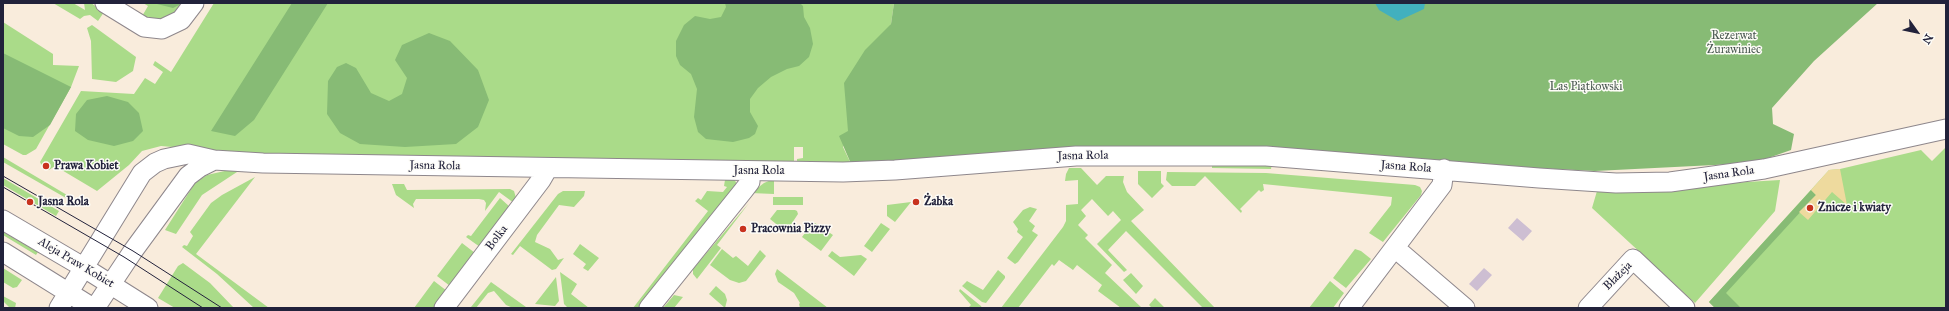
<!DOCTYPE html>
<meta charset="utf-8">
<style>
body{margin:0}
#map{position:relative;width:1949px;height:311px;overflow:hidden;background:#f9ecdc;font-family:"IM FELL Great Primer",serif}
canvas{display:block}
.frame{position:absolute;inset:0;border:4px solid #22223b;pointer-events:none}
.north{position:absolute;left:1897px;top:12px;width:40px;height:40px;-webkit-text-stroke:3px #fdfcf7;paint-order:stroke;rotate:123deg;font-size:11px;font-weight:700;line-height:16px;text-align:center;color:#22223b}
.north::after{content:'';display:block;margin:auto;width:14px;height:18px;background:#22223b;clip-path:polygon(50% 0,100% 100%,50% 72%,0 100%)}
</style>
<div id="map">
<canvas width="1949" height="311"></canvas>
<div class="frame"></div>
<div class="north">N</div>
</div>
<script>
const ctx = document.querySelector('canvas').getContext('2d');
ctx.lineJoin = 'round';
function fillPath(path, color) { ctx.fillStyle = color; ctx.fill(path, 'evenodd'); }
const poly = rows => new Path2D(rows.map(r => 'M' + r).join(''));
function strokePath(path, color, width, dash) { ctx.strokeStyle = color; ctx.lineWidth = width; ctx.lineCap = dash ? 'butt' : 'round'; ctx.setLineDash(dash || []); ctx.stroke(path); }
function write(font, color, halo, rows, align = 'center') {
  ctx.font = font + ' "IM FELL Great Primer",serif'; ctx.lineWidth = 3; ctx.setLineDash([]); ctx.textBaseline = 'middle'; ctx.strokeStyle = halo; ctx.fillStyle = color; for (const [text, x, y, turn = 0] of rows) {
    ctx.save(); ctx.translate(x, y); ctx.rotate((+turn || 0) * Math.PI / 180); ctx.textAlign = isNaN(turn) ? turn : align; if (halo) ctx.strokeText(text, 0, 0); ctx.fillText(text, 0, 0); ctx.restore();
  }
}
fillPath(poly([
 [1517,218,1532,231,1523,241,1508,228],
 [1484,268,1492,275,1477,291,1469,284]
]), '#cdbed2');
fillPath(poly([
 [53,3,73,3,85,10,84,3,91,3,104,12,98,21,90,15,84,16,80,19],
 [143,3,185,3,179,11,159,21,141,18,148,6],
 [214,3,894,3,891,24,843,147,852,166,797,165,797,159,803,158,803,147,794,147,794,165,299,158,161,146,142,151,129,165,97,191,55,166,49,170,42,166,40,162,81,91,134,94,145,78,155,84,163,72,153,65,155,61,171,72],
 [3,22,53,54,53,65,79,66,71,87,36,149,26,155,23,155,3,144],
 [92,25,136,57,133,71,116,82,92,79,91,41,87,28],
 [1946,147,1946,308,1715,308,1709,302,1829,170,1840,169,1921,150,1932,161],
 [3,157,67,195,66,198,3,162],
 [1266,163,1272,164,1271,169,1212,168,1212,166],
 [1069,168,1081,168,1097,185,1106,176,1124,176,1123,182,1127,192,1144,210,1131,221,1215,308,1203,308,1126,231,1108,250,1127,270,1124,272,1097,244,1121,220,1113,211,1108,216,1092,199,1081,210,1086,216,1078,225,1088,235,1085,238,1112,265,1105,273,1142,308,1121,308,1098,291,1102,285,1077,265,1073,270,1059,260,1054,266,1052,264,1018,308,1001,308,1063,227,1066,221,1066,205,1078,204,1078,180,1065,181,1066,174],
 [229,170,238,170,237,172,202,195,176,234,165,230,195,183,207,175],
 [1138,171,1161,171,1161,183,1164,186,1152,198,1138,184],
 [1167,172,1266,173,1415,185,1420,187,1422,191,1421,195,1383,242,1369,233,1391,205,1392,197,1263,184,1264,190,1261,192,1259,190,1240,209,1242,211,1241,213,1205,176,1195,186,1172,186,1166,180],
 [255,177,196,254,269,308,254,308,217,274,182,247,184,245,187,246,193,236,190,232,211,203,222,195],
 [3,178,59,211,56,216,3,185],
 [734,179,737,184,641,308,633,308,708,211,695,201,698,198,701,200,707,191,723,192,727,187,724,186,725,180],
 [771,180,774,181,774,194,751,193,764,183],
 [1780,180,1775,211,1695,303,1592,208,1597,191],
 [392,184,404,184,407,190,510,189,514,191,516,198,514,203,499,192,485,211,486,203,484,200,479,199,416,199,413,204,414,208,396,195],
 [563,191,585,191,584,196,574,207,559,205,537,235,535,242,550,249,558,260,564,258,556,269,552,270,520,246,513,255,511,254,558,194],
 [773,197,803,197,803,205,773,205],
 [500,198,510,207,480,247,466,237,468,235,471,236],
 [911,202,895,222,887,216,887,205],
 [749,203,717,245,721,248,697,279,693,274,693,269],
 [1030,207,1037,209,1029,221,1035,226,1032,231,1038,235,1018,262,1015,264,1007,258,1023,237,1017,232,1018,229,1013,222,1023,210],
 [777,210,795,210,797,211,798,214,786,232,770,219],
 [815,223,833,235,821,251,802,237,811,225],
 [881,223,890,229,872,252,864,246],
 [3,232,38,252,36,255,3,235],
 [462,243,475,253,450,286,437,276],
 [580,244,599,258,588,271,583,268,586,264,573,254],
 [722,249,733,258,736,256,748,266,760,250,766,256,746,281,739,283,730,280,710,265],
 [1355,249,1361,251,1371,259,1346,288,1333,278],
 [832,251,840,257,861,255,867,259,854,276,828,256],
 [183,263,210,283,234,308,175,308,158,298,178,266],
 [3,268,22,280,17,287,13,288,3,282],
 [777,269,828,308,800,308,799,304,800,303,794,293,778,282,775,274],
 [998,270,1005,276,1005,278,986,303,982,302,962,286,967,281,983,290],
 [560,272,577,284,571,294,589,308,568,308,564,304],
 [1131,273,1143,286,1136,294,1123,280],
 [556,277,559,301,555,306,535,304],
 [434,281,447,291,433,308,414,308],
 [1330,281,1344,293,1333,308,1309,308],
 [491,282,526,307,513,308,506,305,494,291,488,293,476,308,463,308,471,307],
 [716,286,725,294,727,300,725,308,709,294],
 [960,289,981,306,982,308,968,308,971,305,959,291],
 [674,295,683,297,674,308,663,308],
 [3,296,16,303,15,308,10,308,3,301],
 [1155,298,1165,308,1152,308,1149,305]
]), '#aadb89');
fillPath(poly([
 [153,3,183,3,173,8],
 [292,3,328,3,254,120,235,136,211,131],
 [725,3,800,3,803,6,804,17,810,28,813,44,809,57,799,66,787,69,771,77,758,88,750,99,750,112,758,126,755,134,749,138,733,142,706,139,698,132,694,117,697,89,691,74,680,65,676,56,676,41,684,25,695,16,710,19,721,17,726,7],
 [894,3,1878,3,1814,61,1772,108,1773,124,1794,134,1791,150,1754,163,1595,171,1456,164,852,166,839,136,848,131,844,83,865,50,891,24],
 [429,33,450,41,478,70,489,100,478,127,456,144,405,147,360,144,340,133,327,114,328,81,337,67,346,63,356,68,371,93,389,101,402,94,407,78,395,60,402,45],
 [3,53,71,87,50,125,33,137,19,136,3,128],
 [107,96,128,102,139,113,143,131,133,141,114,146,88,140,75,131,76,114,87,100],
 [1811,190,1816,195,1726,293,1741,308,1715,308,1709,302]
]), '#87bb75');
fillPath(poly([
 [1840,169,1847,205,1832,192,1808,220,1799,212,1816,195,1811,190,1829,170]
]), '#eeda9e');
fillPath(poly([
 [1375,3,1425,3,1424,9,1398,21,1379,10]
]), '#42b0be');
const minor = poly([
 [105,3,144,27,162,29,181,20,194,3],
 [3,220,83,267,148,308],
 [1395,248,1465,308],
 [3,252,93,308],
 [59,308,142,173,155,163,164,159,188,154,214,160,263,163,843,172,895,170,1076,156,1266,156,1539,178,1616,183,1670,182,1764,169,1946,129],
 [95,308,133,251,188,176,200,167,214,160],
 [444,308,541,180,548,168],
 [649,308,743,191,750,182,750,171],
 [1349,308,1442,185,1444,169],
 [1588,308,1633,259,1685,308]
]);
strokePath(minor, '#8e878c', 21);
strokePath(minor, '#fff', 19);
strokePath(poly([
 [3,176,133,251,222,308],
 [3,187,124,257,203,308]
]), '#22223b', 1);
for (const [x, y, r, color] of [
 [46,166,4,"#c8321e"],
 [30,202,4,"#c8321e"],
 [916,202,4,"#c8321e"],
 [1810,208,4,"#c8321e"],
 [743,229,4,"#c8321e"]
]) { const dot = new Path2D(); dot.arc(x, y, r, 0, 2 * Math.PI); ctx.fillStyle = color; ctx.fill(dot); strokePath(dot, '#fdfcf7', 1.5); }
write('12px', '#4b5a52', '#fdfcf7', [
 ["Rezerwat",1734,36],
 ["Żurawiniec",1734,50],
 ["Las Piątkowski",1586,87]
]);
write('12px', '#22223b', '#fdfcf7', [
 ["Jasna Rola",1083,156,-1],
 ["Jasna Rola",435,166,1],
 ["Jasna Rola",1406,167,4],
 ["Jasna Rola",759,171],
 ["Jasna Rola",1729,174,-8],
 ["Bolka",497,238,-53],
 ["Aleja Praw Kobiet",76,263,31],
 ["Błażeja",1618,276,-45]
]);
write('bold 12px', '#22223b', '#fdfcf7', [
 ["Prawa Kobiet",54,166],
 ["Jasna Rola",38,202],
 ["Żabka",924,202],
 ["Znicze i kwiaty",1818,208],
 ["Pracownia Pizzy",751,229]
], 'left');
</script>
